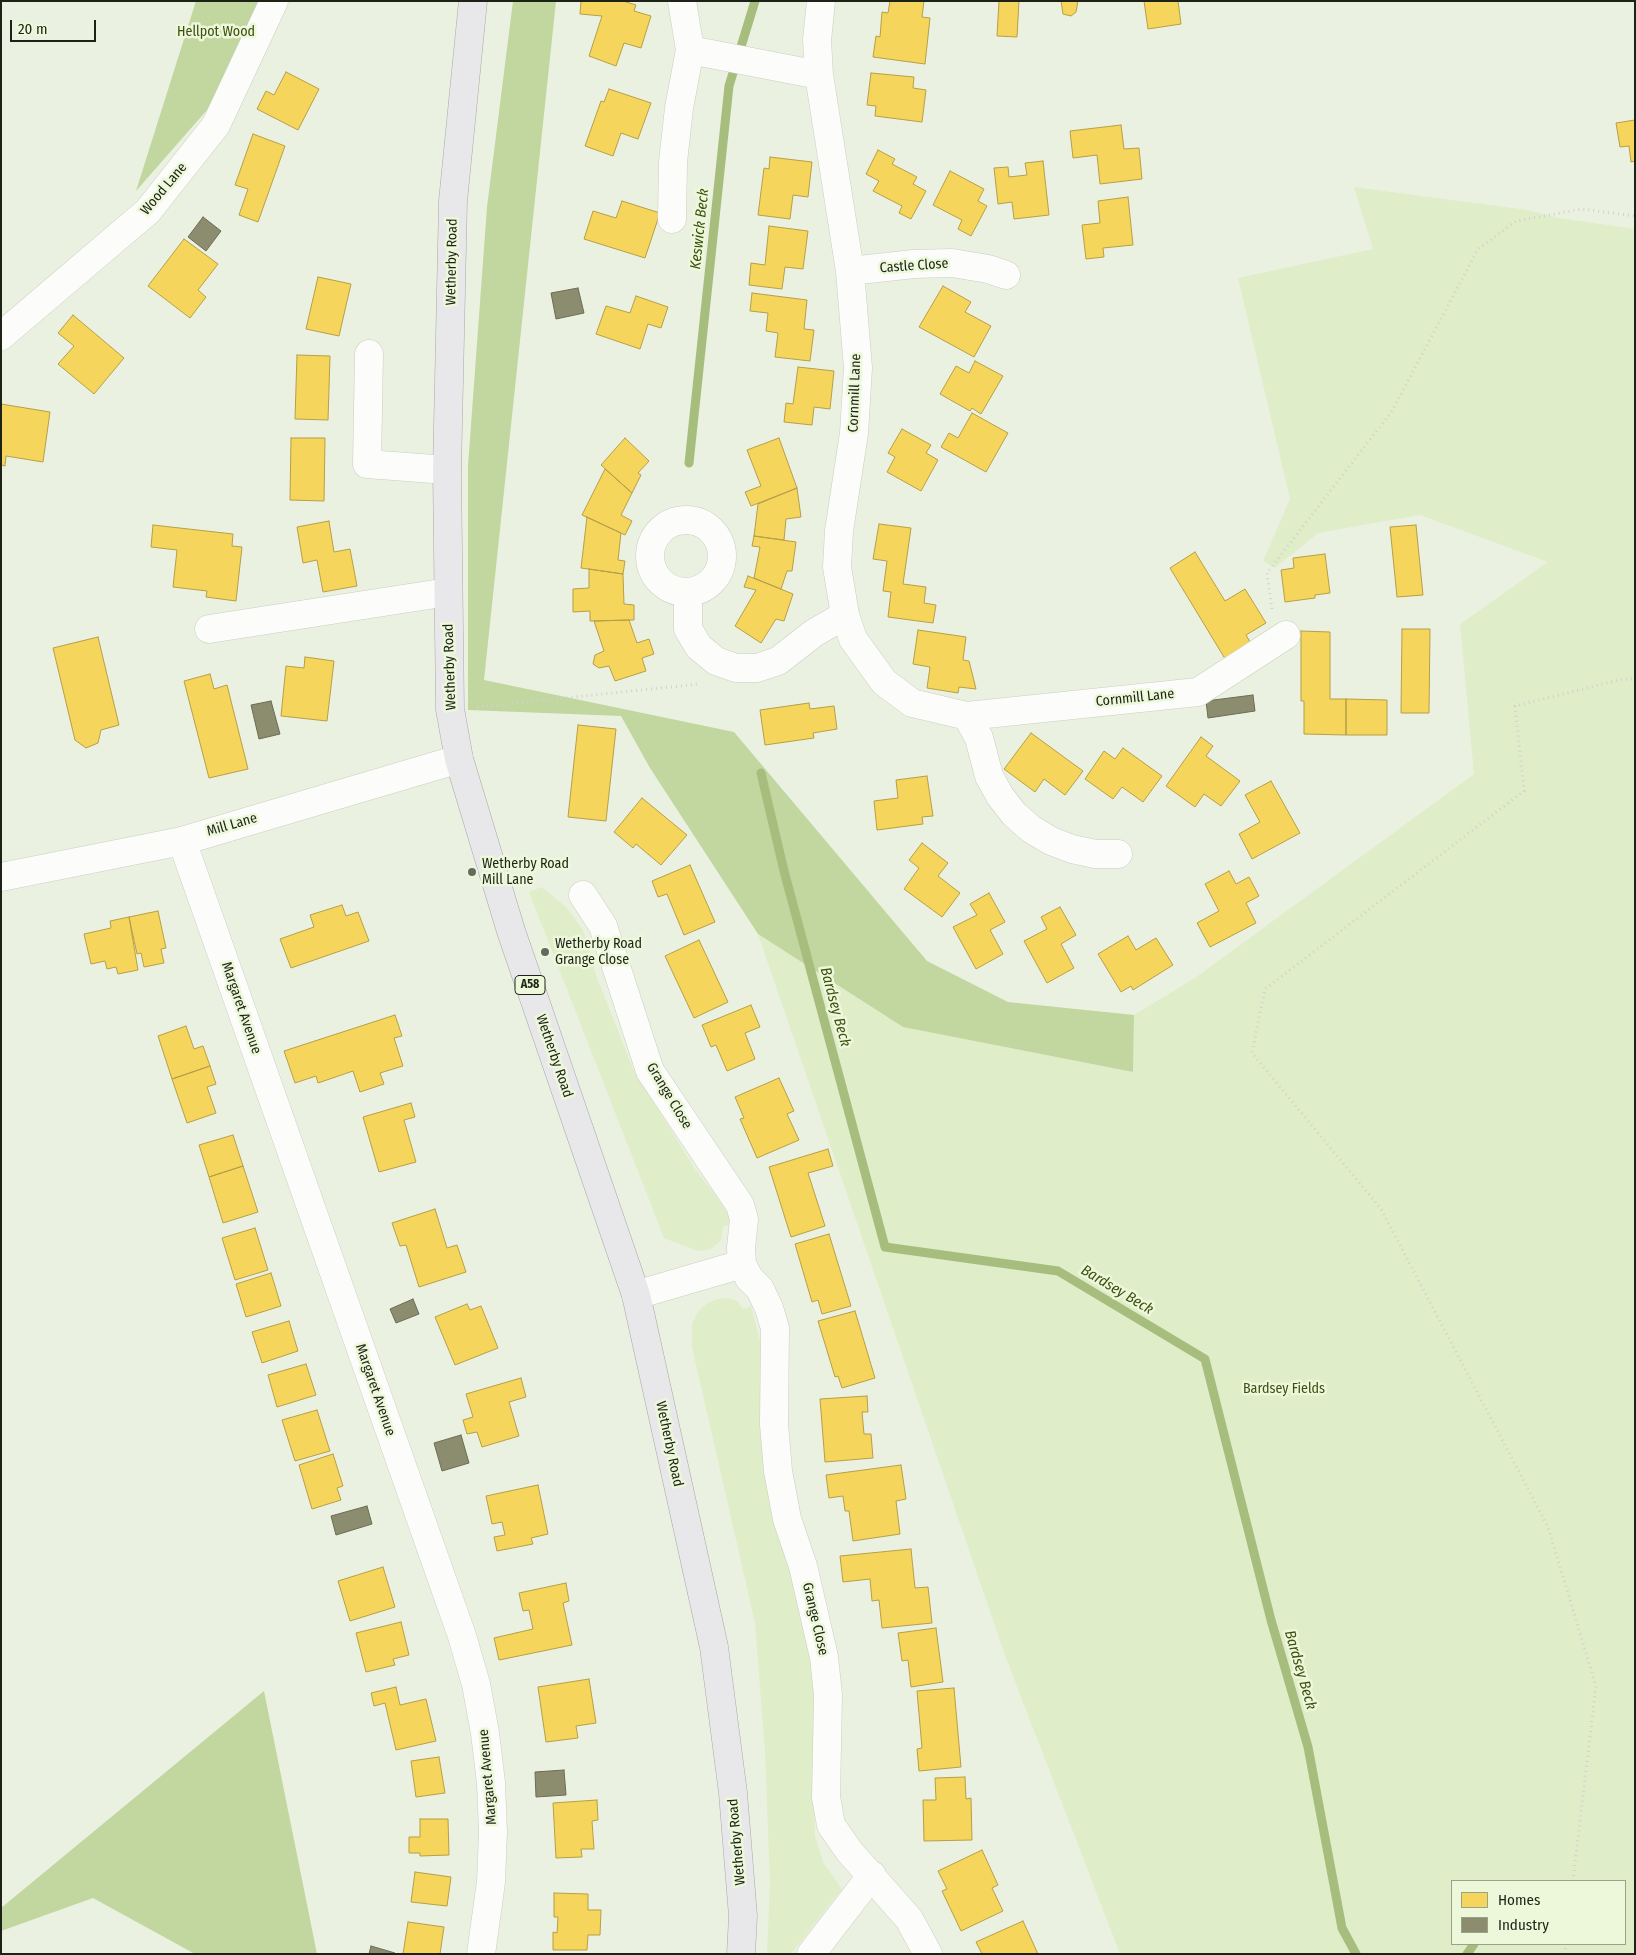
<!DOCTYPE html>
<style>
body{margin:0}
#map{position:relative;width:1636px;height:1955px;overflow:hidden;background:#ebf1e0;font-family:"Fira Sans Condensed",sans-serif}
canvas{display:block}
.frame{position:absolute;inset:0;border:2px solid #1d2216;pointer-events:none}
.legend{position:absolute;left:1451px;top:1880px;width:175px;height:65px;box-sizing:border-box;background:#ecf8d9;border:1px solid #99a28b;margin:0;padding:6px 9px;list-style:none;font-size:15px;color:#1d2216}
.legend li{display:flex;align-items:center;gap:10px;height:25px}
.legend b{width:25px;border:1px solid #99a28b}
.scale{position:absolute;left:10px;top:20px;width:86px;height:22px;box-sizing:border-box;border:2px solid #1d2216;border-top:0;padding-left:6px;font-size:15px;line-height:18px;white-space:nowrap;color:#1d2216;-webkit-text-stroke:4px #ecf8d9;paint-order:stroke}
</style>
<div id="map">
<canvas width="1636" height="1955"></canvas>
<div class="frame"></div>
<ul class="legend">
<li><b style="height:14px;background:#f6d55c"></b>Homes</li>
<li><b style="height:14px;background:#8c8c6e"></b>Industry</li>
</ul>
<div class="scale">20 m</div>
</div>
<script>
const ctx = document.querySelector('canvas').getContext('2d');
ctx.lineJoin = 'round';
function fillPath(path, color) { ctx.fillStyle = color; ctx.fill(path, 'evenodd'); }
const poly = rows => new Path2D(rows.map(r => 'M' + r).join(''));
function strokePath(path, color, width, dash) { ctx.strokeStyle = color; ctx.lineWidth = width; ctx.lineCap = dash ? 'butt' : 'round'; ctx.setLineDash(dash || []); ctx.stroke(path); }
function write(font, color, halo, rows, align = 'center') {
  ctx.font = font + ' "Fira Sans Condensed",sans-serif'; ctx.lineWidth = 5; ctx.setLineDash([]); ctx.textBaseline = 'middle'; ctx.strokeStyle = halo; ctx.fillStyle = color; for (const [text, x, y, turn = 0] of rows) {
    ctx.save(); ctx.translate(x, y); ctx.rotate((+turn || 0) * Math.PI / 180); ctx.textAlign = isNaN(turn) ? turn : align; if (halo) ctx.strokeText(text, 0, 0); ctx.fillText(text, 0, 0); ctx.restore();
  }
}
fillPath(poly([
 [1354,187,1527,210,1559,218,1635,229,1635,1954,1120,1954,1006,1658,758,934,903,1027,1133,1072,1134,1015,1195,978,1474,774,1460,624,1548,562,1420,515,1318,533,1275,568,1263,561,1290,499,1238,278,1373,249],
 [1452,1881,1625,1881,1625,1944,1452,1944],
 [542,887,567,908,583,930,596,975,633,1069,695,1169,723,1205,732,1223,723,1227,721,1240,711,1249,698,1251,664,1238,529,892],
 [728,1298,737,1301,743,1309,751,1306,762,1348,761,1433,763,1454,777,1528,807,1627,816,1673,813,1768,815,1836,823,1862,842,1889,791,1954,767,1953,770,1884,765,1751,755,1623,692,1347,692,1323,698,1312,706,1304,717,1299]
]), '#dfedc8');
fillPath(poly([
 [196,1,265,1,207,110,136,191],
 [513,1,556,1,484,680,734,732,927,961,1008,1002,1134,1015,1133,1072,903,1027,758,934,650,768,621,716,468,710,468,466,487,207],
 [264,1691,317,1954,195,1954,93,1898,1,1931,1,1908]
]), '#c2d69f');
const homes = poly([
 [581,1,623,1,636,5,634,11,651,16,641,48,624,43,616,66,589,56,602,16,580,14,581,1],
 [890,1,924,1,922,17,930,18,925,64,873,57,876,36,880,37,882,12,888,13,890,1],
 [999,1,1019,1,1017,37,997,36,999,1],
 [1061,1,1078,1,1076,12,1071,16,1063,14,1061,1],
 [1144,1,1178,1,1181,24,1148,29,1144,1],
 [286,72,319,89,298,130,257,109,266,91,274,95,286,72],
 [871,73,914,77,913,88,926,90,922,122,875,116,876,106,867,105,871,73],
 [609,89,651,103,638,139,621,133,613,156,585,146,601,101,604,102,609,89],
 [1635,120,1635,161,1631,162,1629,146,1620,147,1616,123,1635,120],
 [1121,125,1124,149,1139,148,1142,179,1100,184,1097,155,1073,158,1070,131,1121,125],
 [253,134,285,146,258,222,239,215,248,189,235,185,253,134],
 [878,150,895,159,892,164,917,177,913,184,926,191,911,219,899,213,902,206,873,191,879,181,866,174,878,150],
 [770,157,812,162,808,197,793,195,790,219,758,215,764,168,769,169,770,157],
 [1043,161,1049,215,1014,219,1012,202,998,204,994,168,1008,167,1009,177,1027,175,1025,163,1043,161],
 [950,171,984,189,978,201,987,206,971,236,958,229,962,220,933,205,950,171],
 [1128,197,1133,245,1103,248,1104,257,1086,259,1082,225,1100,223,1098,201,1128,197],
 [622,201,660,213,645,258,584,239,593,211,616,218,622,201],
 [769,226,808,231,803,269,785,267,782,289,749,285,751,263,765,265,769,226],
 [184,239,218,264,198,290,206,297,190,318,148,286,184,239],
 [318,277,351,284,339,336,306,329,318,277],
 [943,286,971,302,965,312,991,326,974,357,919,327,943,286],
 [752,293,807,300,804,329,814,330,810,361,775,357,778,333,766,331,768,313,750,311,752,293],
 [636,296,668,307,661,328,648,324,640,349,596,334,606,306,630,313,636,296],
 [73,315,124,358,94,394,58,364,74,346,58,333,73,315],
 [297,355,330,356,328,420,295,419,297,355],
 [975,361,1003,376,981,414,972,408,970,411,940,394,956,366,969,373,975,361],
 [798,367,834,371,830,409,814,407,812,425,784,422,786,403,793,404,798,367],
 [1,404,50,412,43,462,6,456,5,466,1,465,1,404],
 [972,413,1008,433,986,472,941,447,949,433,958,438,972,413],
 [902,429,931,445,926,453,938,460,921,491,887,472,895,457,888,453,902,429],
 [291,438,325,438,324,501,290,500,291,438],
 [625,438,649,461,638,473,641,475,632,493,601,465,625,438],
 [779,438,797,488,751,506,745,492,761,486,747,450,779,438],
 [605,469,632,493,621,515,632,521,625,535,582,515,605,469],
 [797,488,801,517,786,519,784,540,754,536,758,504,797,488],
 [587,517,621,533,618,560,625,561,623,574,581,568,587,517],
 [329,521,334,552,350,549,357,586,323,592,317,560,303,563,297,527,329,521],
 [879,524,911,528,903,584,926,587,924,603,936,605,933,623,888,617,891,592,883,591,887,561,873,559,879,524],
 [153,525,233,534,232,546,242,547,236,601,206,597,207,591,173,587,177,550,151,547,153,525],
 [1416,525,1423,595,1397,597,1390,527,1416,525],
 [754,536,796,542,792,571,787,571,781,589,754,578,760,547,752,546,754,536],
 [1195,552,1225,601,1245,589,1266,623,1246,635,1253,647,1227,662,1170,568,1195,552],
 [1325,554,1330,593,1315,595,1315,598,1285,602,1281,570,1294,568,1293,558,1325,554],
 [589,569,623,574,624,604,634,605,634,620,590,621,590,611,573,612,573,589,589,588,589,569],
 [748,576,793,594,784,621,776,619,761,643,735,626,756,590,744,587,748,576],
 [629,620,637,643,649,639,654,654,642,658,646,671,615,681,609,666,599,668,593,664,595,655,604,651,594,621,629,620],
 [1402,629,1430,629,1429,713,1401,713,1402,629],
 [918,630,966,637,963,660,969,661,976,689,959,687,958,693,927,688,930,667,913,664,918,630],
 [1301,631,1330,632,1330,699,1346,699,1346,735,1304,734,1304,701,1301,701,1301,631],
 [98,637,119,725,101,730,98,743,86,748,75,740,53,648,98,637],
 [305,657,334,661,327,721,281,716,286,666,304,668,305,657],
 [210,674,214,689,227,685,248,769,209,778,184,681,210,674],
 [1346,699,1387,700,1387,735,1346,735,1346,699],
 [809,703,810,709,834,706,837,729,813,733,814,738,765,745,760,710,809,703],
 [578,725,616,729,606,821,568,817,578,725],
 [1031,733,1083,771,1065,795,1044,779,1035,792,1004,769,1031,733],
 [1201,737,1213,746,1206,756,1240,781,1221,806,1204,794,1195,807,1166,786,1201,737],
 [1123,748,1162,776,1143,802,1122,787,1113,799,1085,779,1104,751,1115,759,1123,748],
 [927,776,933,816,922,817,923,824,877,830,874,801,898,798,896,780,927,776],
 [1271,781,1300,833,1252,859,1239,834,1260,822,1245,795,1271,781],
 [642,798,687,835,661,865,636,844,633,848,614,832,642,798],
 [922,843,948,863,938,876,960,893,942,917,904,889,919,868,909,860,922,843],
 [690,865,715,922,684,935,667,894,658,897,652,881,690,865],
 [1229,871,1236,884,1249,877,1259,896,1246,903,1256,923,1210,947,1197,923,1219,911,1205,884,1229,871],
 [989,893,1005,922,990,930,1003,954,976,969,953,927,977,915,970,904,989,893],
 [342,905,346,916,358,912,369,941,291,968,280,939,314,927,310,915,342,905],
 [1060,907,1076,935,1061,944,1074,968,1047,983,1024,941,1047,929,1041,917,1060,907],
 [158,911,166,948,161,949,164,963,144,967,141,953,137,954,129,917,158,911],
 [129,917,138,970,118,974,116,967,107,969,105,961,91,964,84,934,111,928,110,921,129,917],
 [1128,936,1136,950,1156,938,1173,965,1133,990,1131,986,1121,992,1098,954,1128,936],
 [699,940,728,1002,694,1018,665,956,699,940],
 [751,1005,760,1027,745,1033,755,1059,727,1071,716,1045,711,1047,702,1025,751,1005],
 [395,1015,402,1036,394,1038,403,1066,380,1073,384,1084,360,1092,353,1071,318,1083,316,1076,295,1083,284,1051,395,1015],
 [186,1026,194,1049,203,1046,210,1066,172,1079,158,1036,186,1026],
 [210,1066,216,1084,207,1087,216,1113,187,1123,172,1079,210,1066],
 [779,1078,794,1111,787,1114,799,1140,757,1158,740,1119,744,1118,735,1097,779,1078],
 [411,1103,415,1117,404,1120,416,1162,379,1172,363,1117,411,1103],
 [233,1135,243,1166,209,1177,199,1145,233,1135],
 [828,1149,833,1166,808,1173,825,1226,791,1237,769,1167,828,1149],
 [243,1166,258,1212,223,1223,209,1177,243,1166],
 [435,1209,447,1248,457,1245,466,1272,419,1287,406,1245,400,1246,392,1223,435,1209],
 [255,1228,268,1270,235,1280,222,1238,255,1228],
 [829,1234,851,1306,822,1314,818,1300,812,1302,795,1244,829,1234],
 [271,1273,281,1306,246,1317,236,1284,271,1273],
 [467,1304,470,1310,481,1306,498,1348,455,1365,435,1317,467,1304],
 [855,1311,875,1378,842,1388,838,1376,835,1377,818,1321,855,1311],
 [289,1321,298,1351,262,1363,252,1332,289,1321],
 [306,1364,316,1395,277,1407,268,1375,306,1364],
 [521,1378,526,1397,509,1402,519,1436,482,1447,477,1432,467,1434,463,1420,473,1417,466,1394,521,1378],
 [867,1396,868,1412,862,1412,864,1434,871,1434,873,1458,825,1462,820,1399,867,1396],
 [317,1410,330,1451,295,1461,282,1420,317,1410],
 [333,1454,343,1486,337,1488,341,1500,312,1509,299,1465,333,1454],
 [901,1465,906,1499,896,1501,900,1534,853,1541,849,1511,845,1511,843,1496,829,1498,826,1475,901,1465],
 [538,1485,548,1534,531,1538,533,1544,497,1551,494,1537,505,1535,502,1522,492,1524,486,1496,538,1485],
 [911,1549,915,1588,928,1587,932,1623,882,1628,879,1600,872,1601,870,1579,843,1582,840,1556,911,1549],
 [383,1567,395,1607,350,1621,338,1581,383,1567],
 [566,1583,569,1601,563,1603,572,1645,499,1660,494,1638,533,1629,529,1610,523,1611,519,1593,566,1583],
 [401,1622,409,1655,393,1659,395,1665,366,1672,356,1633,401,1622],
 [936,1628,943,1682,911,1687,908,1660,902,1661,898,1633,936,1628],
 [589,1679,596,1723,576,1726,578,1738,546,1742,538,1687,589,1679],
 [396,1687,400,1705,426,1699,436,1741,396,1750,385,1703,374,1706,371,1693,396,1687],
 [954,1688,961,1767,919,1771,917,1749,922,1748,917,1691,954,1688],
 [439,1757,445,1793,416,1797,411,1761,439,1757],
 [965,1777,966,1799,971,1798,972,1840,924,1841,923,1800,936,1800,935,1778,965,1777],
 [597,1800,598,1820,592,1821,594,1849,581,1849,582,1857,556,1858,553,1803,597,1800],
 [420,1819,448,1819,449,1855,420,1856,420,1853,409,1853,409,1837,420,1837,420,1819],
 [982,1850,998,1885,992,1888,1003,1911,961,1931,942,1891,947,1889,938,1871,982,1850],
 [415,1872,451,1877,447,1906,411,1902,415,1872],
 [554,1893,588,1894,588,1910,601,1910,600,1935,588,1935,587,1950,553,1950,553,1932,557,1933,558,1917,554,1917,554,1893],
 [1023,1921,1038,1954,982,1954,976,1942,1023,1921],
 [408,1922,444,1927,440,1954,403,1954,408,1922]
]);
fillPath(homes, '#f6d55c');
strokePath(homes, '#b59f47', 1);
const industry = poly([
 [203,217,221,231,206,251,188,237,203,217],
 [578,288,584,313,556,319,551,293,578,288],
 [1253,695,1255,711,1208,718,1206,701,1253,695],
 [271,701,280,734,259,739,251,705,271,701],
 [413,1299,419,1314,396,1323,390,1309,413,1299],
 [461,1435,469,1463,442,1471,434,1443,461,1435],
 [367,1506,372,1524,336,1535,331,1516,367,1506],
 [564,1770,566,1795,536,1797,535,1772,564,1770],
 [371,1946,395,1953,395,1954,369,1954,371,1946]
]);
fillPath(industry, '#8c8c6e');
strokePath(industry, '#6b6c54', 1);
strokePath(poly([
 [689,463,729,86,755,1],
 [761,773,784,871,885,1247,1058,1271,1205,1359,1271,1620,1308,1747,1342,1928,1356,1954],
 [1467,1954,1474,1944]
]), '#a7bd7d', 9);
const minor = poly([
 [821,1,817,40,819,75,850,271,858,368,854,433,839,531,837,567,845,615,853,639,884,682,912,703,967,716,979,738,989,776,1000,796,1014,814,1031,829,1051,841,1072,849,1095,854,1118,854],
 [690,50,819,75],
 [672,219,673,162,679,108,690,50,682,1],
 [850,271,914,264,952,263,988,269,1006,275],
 [1,336,148,211,216,125,274,1],
 [369,354,367,464,447,470],
 '650 556a36 36 0 1 1 72 0a36 36 0 1 1-72 0Z',
 [688,593,688,629,699,647,716,661,736,668,757,668,778,661,814,633,845,615],
 [209,629,448,592],
 [967,716,1198,692,1286,635],
 [182,841,462,1636,476,1684,485,1733,491,1783,493,1832,491,1882,481,1954],
 [1,877,182,841,459,759],
 [583,895,603,926,650,1071,740,1205,744,1219,741,1248,742,1264,749,1278,760,1289,769,1308,775,1328,774,1424,778,1471,787,1519,803,1566,824,1657,828,1695,826,1797,831,1825,849,1851,909,1919,928,1954],
 [636,1295,742,1264],
 [811,1954,872,1875]
]);
const major = poly([
 [473,1,453,201,447,470,450,709,459,759,511,931,636,1295,714,1647,733,1793,743,1916,741,1954]
]);
strokePath(minor, '#c9cec1', 29);
strokePath(major, '#a7a8a8', 29);
strokePath(poly([
 [1272,609,1267,573,1392,411,1478,249,1516,221,1582,209,1635,216],
 [477,707,699,684],
 [1573,1881,1596,1686,1548,1527,1381,1209,1252,1053,1265,989,1524,791,1515,706,1623,679,1635,679],
 [1564,1954,1566,1944]
]), '#d0d2cd', 3, [1, 4]);
strokePath(minor, '#fcfdfa', 28);
strokePath(major, '#e8e8ea', 28);
for (const [x, y, r, color] of [
 [472,872,5,"#656a5d"],
 [545,952,5,"#656a5d"]
]) { const dot = new Path2D(); dot.arc(x, y, r, 0, 2 * Math.PI); ctx.fillStyle = color; ctx.fill(dot); strokePath(dot, '#ecf8d9', 2); }
for (const [x, y, w] of [
 [530,985,30]
]) { const box = new Path2D(); box.roundRect(x - w / 2, y - 9.5, w, 19, 4); ctx.fillStyle = '#ecf8d9'; ctx.fill(box); strokePath(box, '#1d2216', 1); }
write('bold 12px', '#1d2216', null, [
 ["A58",530,985]
]);
write('14px', '#3d4f11', '#ecf8d9', [
 ["Hellpot Wood",216,32],
 ["Bardsey Fields",1284,1389]
]);
write('14px', '#1d2216', '#ecf8d9', [
 ["Wood Lane",164,189,-50],
 ["Wetherby Road",452,262,-89],
 ["Castle Close",914,266,-4],
 ["Cornmill Lane",855,393,-88],
 ["Wetherby Road",450,667,-92],
 ["Cornmill Lane",1135,698,-6],
 ["Mill Lane",232,825,-16],
 ["Margaret Avenue",241,1008,71],
 ["Wetherby Road",554,1056,71],
 ["Grange Close",669,1096,59],
 ["Margaret Avenue",375,1390,71],
 ["Wetherby Road",669,1444,78],
 ["Grange Close",815,1619,77],
 ["Margaret Avenue",488,1777,-95],
 ["Wetherby Road",737,1842,-95]
]);
write('14px', '#1d2216', '#ecf8d9', [
 ["Wetherby Road",482,864],
 ["Mill Lane",482,880],
 ["Wetherby Road",555,944],
 ["Grange Close",555,960]
], 'left');
write('italic 15px', '#3c4f11', '#ecf8d9', [
 ["Keswick Beck",700,229,-84],
 ["Bardsey Beck",835,1007,75],
 ["Bardsey Beck",1117,1290,31],
 ["Bardsey Beck",1300,1670,74]
]);
</script>
